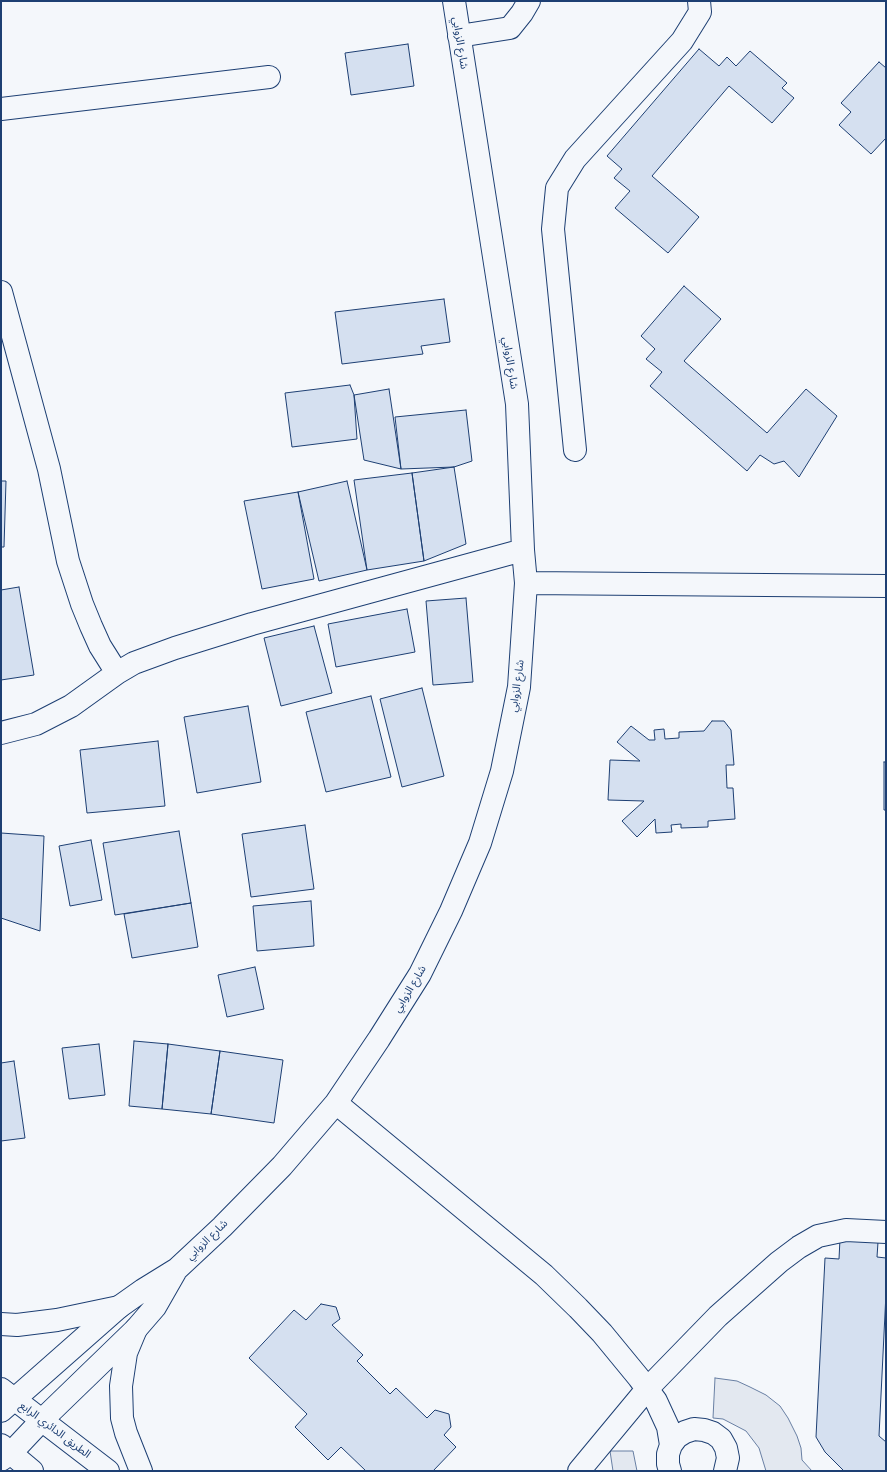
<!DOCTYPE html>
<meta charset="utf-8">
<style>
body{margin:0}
#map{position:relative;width:887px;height:1472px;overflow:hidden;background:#f4f7fb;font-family:"PT Sans",sans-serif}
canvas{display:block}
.frame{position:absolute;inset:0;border:2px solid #1d3f73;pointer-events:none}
</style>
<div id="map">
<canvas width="887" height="1472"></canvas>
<div class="frame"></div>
</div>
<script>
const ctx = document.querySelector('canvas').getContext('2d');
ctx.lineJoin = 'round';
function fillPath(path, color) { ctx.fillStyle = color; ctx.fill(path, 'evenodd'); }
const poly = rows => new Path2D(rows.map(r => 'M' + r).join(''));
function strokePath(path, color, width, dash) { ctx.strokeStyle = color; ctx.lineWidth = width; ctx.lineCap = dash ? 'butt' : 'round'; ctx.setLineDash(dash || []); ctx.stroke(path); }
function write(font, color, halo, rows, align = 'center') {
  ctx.font = font + ' "PT Sans","Noto Sans Arabic",sans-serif'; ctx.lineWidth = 3; ctx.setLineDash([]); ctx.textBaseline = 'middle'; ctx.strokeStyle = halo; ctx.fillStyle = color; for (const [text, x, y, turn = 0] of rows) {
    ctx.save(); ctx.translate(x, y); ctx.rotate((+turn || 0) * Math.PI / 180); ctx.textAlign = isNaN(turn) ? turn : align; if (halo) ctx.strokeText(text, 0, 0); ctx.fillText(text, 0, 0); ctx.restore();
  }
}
const parking = poly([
 [715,1378,737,1381,750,1387,766,1395,780,1406,788,1418,797,1436,801,1448,802,1460,812,1471,766,1471,759,1448,746,1431,723,1419,713,1418,715,1378],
 [610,1451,633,1451,637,1471,613,1471,610,1451]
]);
fillPath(parking, '#e3e8f0');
strokePath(parking, '#687fa3', 1);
const building = poly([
 [408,44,414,86,351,95,345,53,408,44],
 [699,49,719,66,727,57,736,66,750,51,787,83,782,88,794,98,772,123,729,86,652,176,699,217,668,253,615,208,630,191,614,178,622,169,607,156,699,49],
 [879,62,886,68,886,138,871,154,839,125,851,112,841,103,879,62],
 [684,286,721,319,684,361,767,433,806,389,837,416,799,477,784,461,774,464,760,455,747,471,650,386,662,372,646,359,655,349,641,336,684,286],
 [444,299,450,342,421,346,423,354,342,364,335,312,444,299],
 [350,385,354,395,357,439,292,447,285,393,350,385],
 [389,389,401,469,364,460,354,395,389,389],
 [466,410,472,461,454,467,401,469,395,417,466,410],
 [454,467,466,544,424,561,412,473,454,467],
 [412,473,424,561,367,570,354,480,412,473],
 [1,481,6,481,4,547,1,547,1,481],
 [347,481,367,570,319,581,298,492,347,481],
 [298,492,314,579,262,589,244,501,298,492],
 [19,587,34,675,1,680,1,590,19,587],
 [466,598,473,682,433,685,426,601,466,598],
 [407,609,415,652,336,667,328,624,407,609],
 [314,626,332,693,281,706,264,638,314,626],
 [422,688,444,776,402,787,380,699,422,688],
 [371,696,391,777,326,792,306,712,371,696],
 [248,706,261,782,197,793,184,717,248,706],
 [712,721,724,721,731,730,734,765,726,765,727,788,733,788,735,819,708,821,708,827,681,828,681,824,671,825,672,832,656,833,655,819,637,837,622,821,644,801,608,800,610,760,640,761,617,742,631,726,649,740,655,740,654,730,664,729,665,739,679,738,679,732,704,731,712,721],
 [158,741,165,806,87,813,80,750,158,741],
 [884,762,886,762,886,810,884,810,884,762],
 [305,825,314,889,251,897,242,834,305,825],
 [179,831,191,903,115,915,103,843,179,831],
 [1,833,44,836,40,931,1,918,1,833],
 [91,840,102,900,70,906,59,846,91,840],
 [311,901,314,946,257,951,253,906,311,901],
 [191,903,198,947,132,958,124,914,191,903],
 [255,967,264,1009,227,1017,218,975,255,967],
 [134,1041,168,1044,162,1109,129,1106,134,1041],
 [99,1044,105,1095,69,1099,62,1048,99,1044],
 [168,1044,220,1051,211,1114,162,1109,168,1044],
 [220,1051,283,1060,274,1123,211,1114,220,1051],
 [14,1061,25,1138,1,1141,1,1063,14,1061],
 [840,1239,878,1242,877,1257,886,1258,886,1293,879,1436,886,1442,886,1471,844,1471,825,1452,816,1437,825,1258,839,1259,840,1239],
 [321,1304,336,1307,340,1319,332,1325,363,1355,357,1361,390,1394,396,1388,427,1418,435,1410,449,1414,451,1427,444,1435,456,1447,433,1471,366,1471,341,1447,328,1460,295,1427,307,1414,249,1358,294,1310,306,1320,321,1304]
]);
fillPath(building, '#d5e0f0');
strokePath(building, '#1d3f73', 1);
const minor = poly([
 [459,36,510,28,522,13,529,1],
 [1,109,269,77],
 [1,292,49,469,68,561,82,604,91,626,100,646,117,673,134,663,175,648,252,624,523,550],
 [575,450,553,229,557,188,575,159,682,41,700,12,699,1],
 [526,583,886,586],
 [1,733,36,724,71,706,117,673],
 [336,1103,544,1275,578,1308,602,1333,639,1378,656,1401,668,1427,671,1445],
 [1,1411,119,1307,143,1290,177,1269,222,1227,282,1166,336,1103,379,1039,420,974,451,911,480,843,502,771,519,687,526,583,523,550,517,404,454,1],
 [1,1460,11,1453,42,1420,136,1329,155,1307,175,1272],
 [579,1471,647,1389,718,1316,779,1262,799,1247,818,1236,846,1230,886,1232],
 [670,1471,668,1464,668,1454,671,1445,677,1437,685,1432,694,1429,704,1430,713,1433,721,1439,726,1448,728,1458,725,1471]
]);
const major = poly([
 [1,1324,17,1325,57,1320,119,1307],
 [136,1329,126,1353,121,1386,122,1418,126,1433,141,1471],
 [1,1389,108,1471],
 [1,1445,32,1471]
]);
strokePath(minor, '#1d3f73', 24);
strokePath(major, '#1d3f73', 24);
strokePath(minor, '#f4f7fb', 22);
strokePath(major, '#f4f7fb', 22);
write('11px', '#1d3f73', '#f4f7fb', [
 ["شارع الزوابي",460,43,81],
 ["شارع الزوابي",510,363,81],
 ["شارع الزوابي",517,686,-82],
 ["شارع الزوابي",410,989,-59],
 ["شارع الزوابي",207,1240,-44],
 ["الطريق الدائري الرابع",55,1430,37]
]);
</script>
